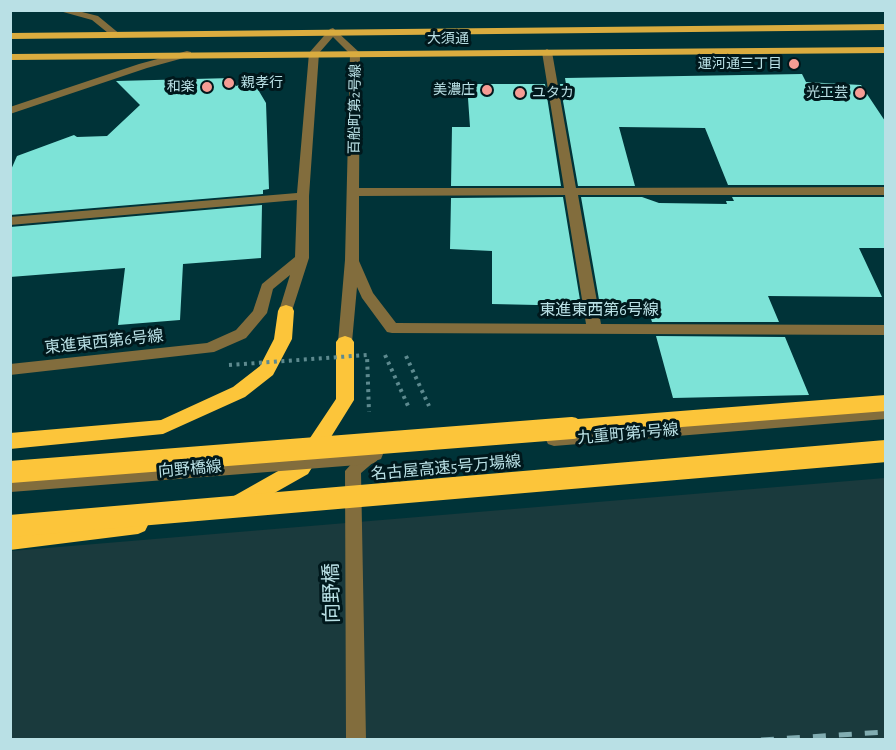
<!DOCTYPE html>
<meta charset="utf-8">
<style>
body{margin:0}
#map{position:relative;width:896px;height:750px;overflow:hidden;background:#003338;font-family:"Alegreya Sans",sans-serif}
canvas{display:block}
.frame{position:absolute;inset:0;border:12px solid #b9e0e5;pointer-events:none}
</style>
<div id="map">
<canvas width="896" height="750"></canvas>
<div class="frame"></div>
</div>
<script>
const ctx = document.querySelector('canvas').getContext('2d');
ctx.lineJoin = 'round';
function fillPath(path, color) { ctx.fillStyle = color; ctx.fill(path, 'evenodd'); }
const poly = rows => new Path2D(rows.map(r => 'M' + r).join(''));
function strokePath(path, color, width, dash) { ctx.strokeStyle = color; ctx.lineWidth = width; ctx.lineCap = dash ? 'butt' : 'round'; ctx.setLineDash(dash || []); ctx.stroke(path); }
function write(font, color, halo, rows, align = 'center') {
  ctx.font = font + ' "Alegreya Sans","Noto Sans JP",sans-serif'; ctx.lineWidth = 6; ctx.setLineDash([]); ctx.textBaseline = 'middle'; ctx.strokeStyle = halo; ctx.fillStyle = color; for (const [text, x, y, turn = 0] of rows) {
    ctx.save(); ctx.translate(x, y); ctx.rotate((+turn || 0) * Math.PI / 180); ctx.textAlign = isNaN(turn) ? turn : align; if (halo) ctx.strokeText(text, 0, 0); ctx.fillText(text, 0, 0); ctx.restore();
  }
}
fillPath(poly([
 [885,478,885,739,11,740,11,551]
]), '#1a3a3d');
fillPath(poly([
 [802,74,806,82,861,85,885,121,885,185,728,185,705,128,619,127,635,186,578,186,560,84,566,84,565,78],
 [232,78,236,86,253,81,266,103,269,189,263,190,263,194,10,215,10,172,17,156,74,135,77,137,107,136,140,105,116,81],
 [467,84,545,84,561,186,451,186,452,127,470,127],
 [563,197,581,306,492,304,492,251,450,249,451,198],
 [581,197,642,197,659,203,727,204,726,201,734,201,732,197,885,197,885,248,859,248,882,297,768,296,779,322,652,322,649,312,601,311],
 [262,205,261,258,183,264,180,320,118,325,125,268,10,277,10,227],
 [656,336,785,337,809,395,673,398]
]), '#7de3d7');
strokePath(poly([
 [385,355,409,408],
 [406,356,429,406]
]), '#5d8a8f', 4, [3, 4.5]);
fillPath(poly([
 [56,10,74,10,98,16,121,35,113,37,92,20,56,10],
 [333,28,360,53,359,188,564,188,542,52,547,49,552,52,576,188,886,187,886,195,578,195,601,324,886,325,886,335,392,333,387,332,362,298,357,287,352,342,350,346,340,346,338,342,345,260,350,54,333,37,319,53,309,196,309,258,291,314,281,314,279,311,290,275,273,289,267,313,246,338,214,352,10,375,10,364,207,343,236,330,253,311,262,284,295,257,297,200,10,225,10,217,297,193,309,53,330,29,333,28],
 [565,195,586,324,396,323,373,293,359,261,359,196,565,195],
 [187,51,191,52,191,56,147,68,10,114,10,107,139,64,187,51],
 [886,407,886,419,554,446,548,444,546,440,548,436,554,434,886,407],
 [375,447,381,449,383,454,381,459,375,461,361,473,366,740,346,740,345,471,364,450,375,447]
]), '#826d3d');
fillPath(poly([
 [886,24,886,30,10,39,10,33,886,24],
 [886,47,886,53,10,60,10,54,886,47]
]), '#daac3f');
fillPath(poly([
 [286,305,292,307,294,311,292,339,273,375,245,397,163,434,10,449,10,433,161,420,233,387,260,366,274,339,278,311,280,307,286,305],
 [345,336,351,338,354,342,354,400,308,474,239,513,232,516,225,513,222,507,225,501,294,462,336,399,336,342,339,338,345,336],
 [138,516,145,519,148,525,145,531,138,534,10,550,10,532,138,516]
]), '#fcc53a');
strokePath(poly([
 [761,740,886,732]
]), '#82adb2', 5, [13, 13]);
strokePath(poly([
 [229,365,367,355,369,412]
]), '#5d8a8f', 4, [3, 4.5]);
strokePath(poly([
 [10,483,370,455]
]), '#826d3d', 18);
strokePath(poly([
 [553,429,886,403]
]), '#fcc53a', 16);
strokePath(poly([
 [10,472,572,428],
 [10,526,886,451]
]), '#fcc53a', 22);
for (const [x, y, r, color] of [
 [794,64,6,"#f59c94"],
 [229,83,6,"#f59c94"],
 [207,87,6,"#f59c94"],
 [487,90,6,"#f59c94"],
 [520,93,6,"#f59c94"],
 [860,93,6,"#f59c94"]
]) { const dot = new Path2D(); dot.arc(x, y, r, 0, 2 * Math.PI); ctx.fillStyle = color; ctx.fill(dot); strokePath(dot, '#00181c', 2); }
write('14px', '#b9e0e5', '#00181c', [
 ["大須通",448,39],
 ["百船町第2号線",355,109,-89]
]);
write('14px', '#b9e0e5', '#00181c', [
 ["運河通三丁目",782,64],
 ["親孝行",241,83,"left"],
 ["和楽",195,87],
 ["美濃庄",475,90],
 ["ユタカ",532,93,"left"],
 ["光工芸",848,93]
], 'right');
write('16px', '#b9e0e5', '#00181c', [
 ["東進東西第6号線",599,310],
 ["東進東西第6号線",104,342,-6],
 ["九重町第1号線",628,434,-5],
 ["名古屋高速5号万場線",446,468,-5],
 ["向野橋線",190,469,-5]
]);
write('20px', '#b9e0e5', '#00181c', [
 ["向野橋",332,593,-91]
]);
</script>
